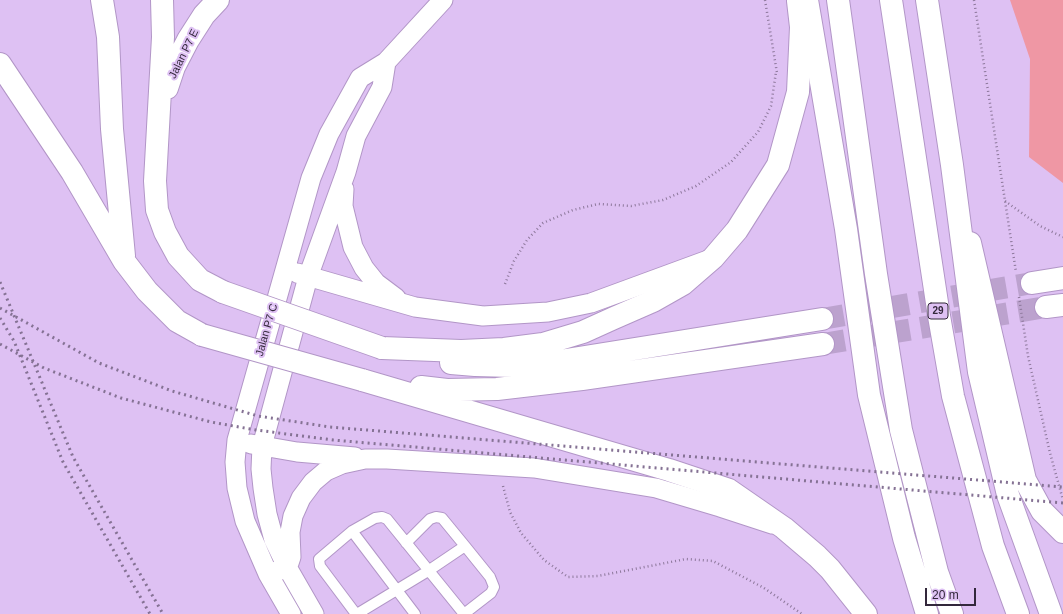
<!DOCTYPE html>
<style>
body{margin:0}
#map{position:relative;width:1063px;height:614px;overflow:hidden;background:#dec1f3;font-family:Helvetica,sans-serif}
canvas{display:block}
.scale{position:absolute;left:925px;top:588px;width:51px;height:18px;box-sizing:border-box;border:2px solid #33283b;border-top:0;padding-left:5px;font-size:12px;line-height:14px;white-space:nowrap;color:#33283b;-webkit-text-stroke:3px #dec1f3;paint-order:stroke}
</style>
<div id="map">
<canvas width="1063" height="614"></canvas>
<div class="scale">20 m</div>
</div>
<script>
const ctx = document.querySelector('canvas').getContext('2d');
ctx.lineJoin = 'round';
function fillPath(path, color) { ctx.fillStyle = color; ctx.fill(path, 'evenodd'); }
const poly = rows => new Path2D(rows.map(r => 'M' + r).join(''));
function strokePath(path, color, width, dash) { ctx.strokeStyle = color; ctx.lineWidth = width; ctx.lineCap = dash ? 'butt' : 'round'; ctx.setLineDash(dash || []); ctx.stroke(path); }
function write(font, color, halo, rows, align = 'center') {
  ctx.font = font + ' Helvetica,sans-serif'; ctx.lineWidth = 4; ctx.setLineDash([]); ctx.textBaseline = 'middle'; ctx.strokeStyle = halo; ctx.fillStyle = color; for (const [text, x, y, turn = 0] of rows) {
    ctx.save(); ctx.translate(x, y); ctx.rotate((+turn || 0) * Math.PI / 180); ctx.textAlign = isNaN(turn) ? turn : align; if (halo) ctx.strokeText(text, 0, 0); ctx.fillText(text, 0, 0); ctx.restore();
  }
}
fillPath(poly([
 [1010,0,1063,0,1063,183,1029,157,1030,59]
]), '#ef97a4');
strokePath(poly([
 [822,319,1032,283],
 [823,344,1046,307]
]), '#bca2ce', 22, [22, 11]);
const lane = poly([
 [352,531,415,614],
 [406,543,430,519,436,517,442,518,465,546,490,577,494,587,491,593,464,614],
 [356,614,320,566,319,559,352,531,375,518,382,517,387,519,464,614],
 [357,614,428,571,465,546]
]);
const street = poly([
 [344,189,343,206,353,247,364,268,376,283,396,298],
 [297,273,415,307,483,316,548,312,591,303,708,260],
 [251,444,297,452,355,457],
 [268,574,283,569,289,563,291,557,290,532,293,516,301,498,313,482,326,471,342,464,365,459,387,459,534,468,656,488,720,507,772,524],
 [291,614,268,574,245,521,237,488,235,462,237,440,311,178,329,134,360,78,386,62,443,0],
 [314,614,287,567,274,540,267,514,263,488,261,469,262,446,308,277,346,172,356,136,382,87,386,62]
]);
const secondary = poly([
 [102,0,108,37,112,129,124,256],
 [162,0,163,37,155,181,157,210,165,232,178,256,200,280,223,292],
 [0,64,72,172,124,261,147,291,177,321,202,335],
 [167,88,174,67,188,40,204,15,218,0],
 [970,243,1025,480,1042,511,1063,532],
 [1032,283,1063,278],
 [1046,307,1063,305],
 [382,348,461,351,504,349,543,344,583,332,614,318,653,301,683,284,713,258,737,230,778,165,798,92,801,27,798,1],
 [451,363,475,365,513,366,541,364,822,319],
 [362,380,669,470,729,490,784,528,817,556,830,569,866,614],
 [421,387,447,390,497,389,582,379,823,344]
]);
const highway = poly([
 [807,0,846,229,869,395,904,538,927,614],
 [838,0,876,274,901,430,937,572,952,614],
 [891,0,939,316,953,396,993,546,1018,614],
 [927,0,952,165,979,372,1008,495,1051,614]
]);
strokePath(lane, '#b296c7', 12);
strokePath(street, '#b296c7', 21);
strokePath(secondary, '#b296c7', 24);
strokePath(highway, '#b296c7', 24);
strokePath(poly([
 [765,0,777,73],
 [974,0,1016,272],
 [1005,201,1040,226,1063,237],
 [505,284,514,261,527,240,543,223,573,210,598,204,631,206,663,200,696,186,731,162,758,132,771,106,776,72],
 [1019,297,1028,356,1050,453,1063,500],
 [503,486,510,512,521,533,544,560,568,577,598,576,686,559,713,561,764,588,802,614]
]), '#8d789b', 2.5, [1, 3]);
strokePath(lane, '#fff', 10);
strokePath(street, '#fff', 19);
strokePath(secondary, '#fff', 22);
strokePath(highway, '#fff', 22);
strokePath(poly([
 [0,282,73,457,163,614],
 [0,308,99,363,172,391,258,416,330,427,1063,487],
 [0,318,14,341,63,462,150,614],
 [0,344,44,368,121,398,211,422,256,430,333,440,1063,503]
]), '#857294', 3, [2, 4]);
const secondaryBridge = poly([
 [223,292,382,348],
 [202,335,362,380]
]);
strokePath(secondaryBridge, '#b296c7', 24, []);
strokePath(secondaryBridge, '#fff', 22);
for (const [x, y, w] of [
 [938,311,20]
]) { const box = new Path2D(); box.roundRect(x - w / 2, y - 8, w, 16, 3); ctx.fillStyle = '#dec1f3'; ctx.fill(box); strokePath(box, '#33283b', 1); }
write('bold 10px', '#33283b', null, [
 ["29",938,311]
]);
write('11px', '#33283b', '#dec1f3', [
 ["Jalan P7 E",184,54,-64],
 ["Jalan P7 C",267,330,-74]
]);
</script>
